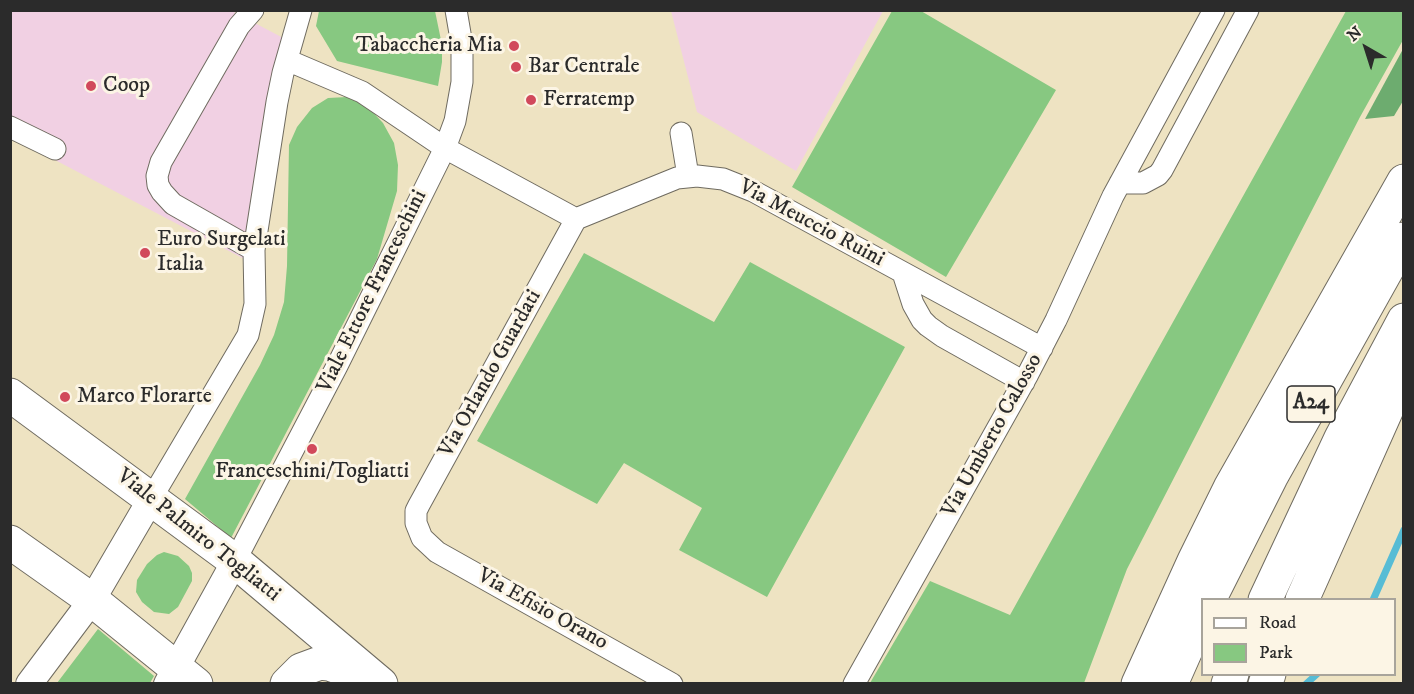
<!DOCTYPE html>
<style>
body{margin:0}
#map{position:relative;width:1414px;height:694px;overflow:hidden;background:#eee3c2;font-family:"IM FELL DW Pica",serif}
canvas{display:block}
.frame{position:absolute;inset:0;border:12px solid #2b2b2b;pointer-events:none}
.legend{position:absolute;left:1201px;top:598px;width:195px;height:78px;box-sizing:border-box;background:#fcf5e5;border:2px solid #a8a49b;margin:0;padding:8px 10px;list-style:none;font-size:18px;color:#2b2b2b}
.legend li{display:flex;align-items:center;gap:12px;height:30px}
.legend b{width:30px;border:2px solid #a8a49b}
.north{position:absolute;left:1336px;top:18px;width:60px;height:60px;-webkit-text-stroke:4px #fcf5e5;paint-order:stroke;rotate:321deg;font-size:16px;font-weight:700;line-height:24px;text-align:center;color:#2b2b2b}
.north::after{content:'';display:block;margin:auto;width:21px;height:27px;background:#2b2b2b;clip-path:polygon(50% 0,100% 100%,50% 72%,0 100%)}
</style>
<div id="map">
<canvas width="1414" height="694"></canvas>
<div class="frame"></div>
<ul class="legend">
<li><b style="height:8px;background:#fff"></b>Road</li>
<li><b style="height:16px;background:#87c881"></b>Park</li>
</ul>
<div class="north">N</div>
</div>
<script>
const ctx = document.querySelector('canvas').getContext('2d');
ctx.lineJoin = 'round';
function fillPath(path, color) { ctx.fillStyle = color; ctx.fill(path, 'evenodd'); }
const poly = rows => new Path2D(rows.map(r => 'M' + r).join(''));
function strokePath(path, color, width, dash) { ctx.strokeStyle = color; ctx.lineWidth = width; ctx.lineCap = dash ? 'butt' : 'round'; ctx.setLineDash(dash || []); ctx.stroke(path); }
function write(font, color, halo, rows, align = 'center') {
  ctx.font = font + ' "IM FELL DW Pica",serif'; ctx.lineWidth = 6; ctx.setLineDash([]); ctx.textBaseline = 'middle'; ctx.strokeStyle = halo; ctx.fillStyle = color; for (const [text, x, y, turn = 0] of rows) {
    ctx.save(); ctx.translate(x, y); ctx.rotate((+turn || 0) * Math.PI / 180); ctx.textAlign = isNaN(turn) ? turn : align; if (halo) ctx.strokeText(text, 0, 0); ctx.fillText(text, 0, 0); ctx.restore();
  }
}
fillPath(poly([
 [10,11,232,11,287,40,250,262,11,137],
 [671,11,671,10,883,11,796,171,697,112]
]), '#f1d0e3');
fillPath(poly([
 [319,11,435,11,442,45,442,62,438,86,337,61,316,26],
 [892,11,921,11,1056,90,946,277,792,187],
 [1346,11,1403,11,1403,40,1360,117,1127,569,1084,683,870,683,930,581,1010,615],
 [347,97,367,106,383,123,394,143,398,165,397,191,377,259,231,538,185,499,260,365,274,335,284,302,287,266,289,145,297,127,312,108,328,98],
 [584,253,714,322,750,262,905,347,767,597,679,550,702,508,624,463,597,504,477,441],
 [164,552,178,556,189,566,192,573,192,581,178,607,169,614,154,612,142,602,136,592,137,580,147,564,157,555],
 [98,629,154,676,150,683,57,683]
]), '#87c881');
fillPath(poly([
 [1403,49,1403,101,1394,116,1365,119]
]), '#6dac6f');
strokePath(poly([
 [1373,600,1404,530],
 [1306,684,1317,674]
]), '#57bcd5', 7);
const minor = poly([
 [253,10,239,26,161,162,157,176,158,185,162,192,173,204,254,250],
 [287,60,362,92,445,148,576,219,677,178,697,176,723,179,753,191,1042,348],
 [10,127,55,149],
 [681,133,688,176],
 [1120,183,1143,183,1158,175,1162,170,1248,10],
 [576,219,419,505,416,511,416,523,422,538,437,552,672,684],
 [903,273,913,304,922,320,928,326,942,336,1024,382],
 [151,499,248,335,255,304,254,250,277,102,283,73,301,10],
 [235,561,337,366,445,148,455,121,462,82,462,45,456,10],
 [854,684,1028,374,1056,320,1113,196,1214,10]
]);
const tertiary = poly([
 [29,684,92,600,151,499],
 [167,684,235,561]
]);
const primary = poly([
 [10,395,235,561,381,684],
 [10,542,92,600,196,684],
 [287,684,301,670,320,663,329,664,363,676]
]);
const motorway = poly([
 [1209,600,1271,477,1404,239],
 [1265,600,1341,438,1404,320],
 [1302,600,1404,371],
 [1138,684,1194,561,1230,488,1404,181],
 [1171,684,1202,614],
 [1228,684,1232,674],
 [1265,684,1269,674]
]);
strokePath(minor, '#6f6b60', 23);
strokePath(tertiary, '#6f6b60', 28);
strokePath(primary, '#6f6b60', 35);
strokePath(motorway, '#6f6b60', 35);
strokePath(minor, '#fff', 21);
strokePath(tertiary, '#fff', 26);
strokePath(primary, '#fff', 33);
strokePath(motorway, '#fff', 33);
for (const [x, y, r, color] of [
 [514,46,6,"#d1495b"],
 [516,67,6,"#d1495b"],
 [91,86,6,"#d1495b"],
 [531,100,6,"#d1495b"],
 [145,253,6,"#d1495b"],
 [65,397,6,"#d1495b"],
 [312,449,6,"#d1495b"]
]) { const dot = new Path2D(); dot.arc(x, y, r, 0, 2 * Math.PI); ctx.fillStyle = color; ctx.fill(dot); strokePath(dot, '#fcf5e5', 2); }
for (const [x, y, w] of [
 [1311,404,48]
]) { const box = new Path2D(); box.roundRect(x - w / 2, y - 18, w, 36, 4.5); ctx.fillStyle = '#fcf5e5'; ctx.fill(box); strokePath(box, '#2b2b2b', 1.5); }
write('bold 21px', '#2b2b2b', null, [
 ["A24",1311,404]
]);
write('22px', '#2b2b2b', '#fcf5e5', [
 ["Tabaccheria Mia",502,46,"right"],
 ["Bar Centrale",528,67],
 ["Coop",103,86],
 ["Ferratemp",543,100],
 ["Euro Surgelati",157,240],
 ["Italia",157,265],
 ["Marco Florarte",77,397],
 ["Franceschini/Togliatti",312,472,"center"]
], 'left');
write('22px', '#2b2b2b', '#fcf5e5', [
 ["Via Meuccio Ruini",811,224,28],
 ["Viale Ettore Franceschini",373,292,-64],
 ["Via Orlando Guardati",491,374,-61],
 ["Via Umberto Calosso",993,436,-61],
 ["Viale Palmiro Togliatti",198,536,38],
 ["Via Efisio Orano",542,610,29]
]);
</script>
